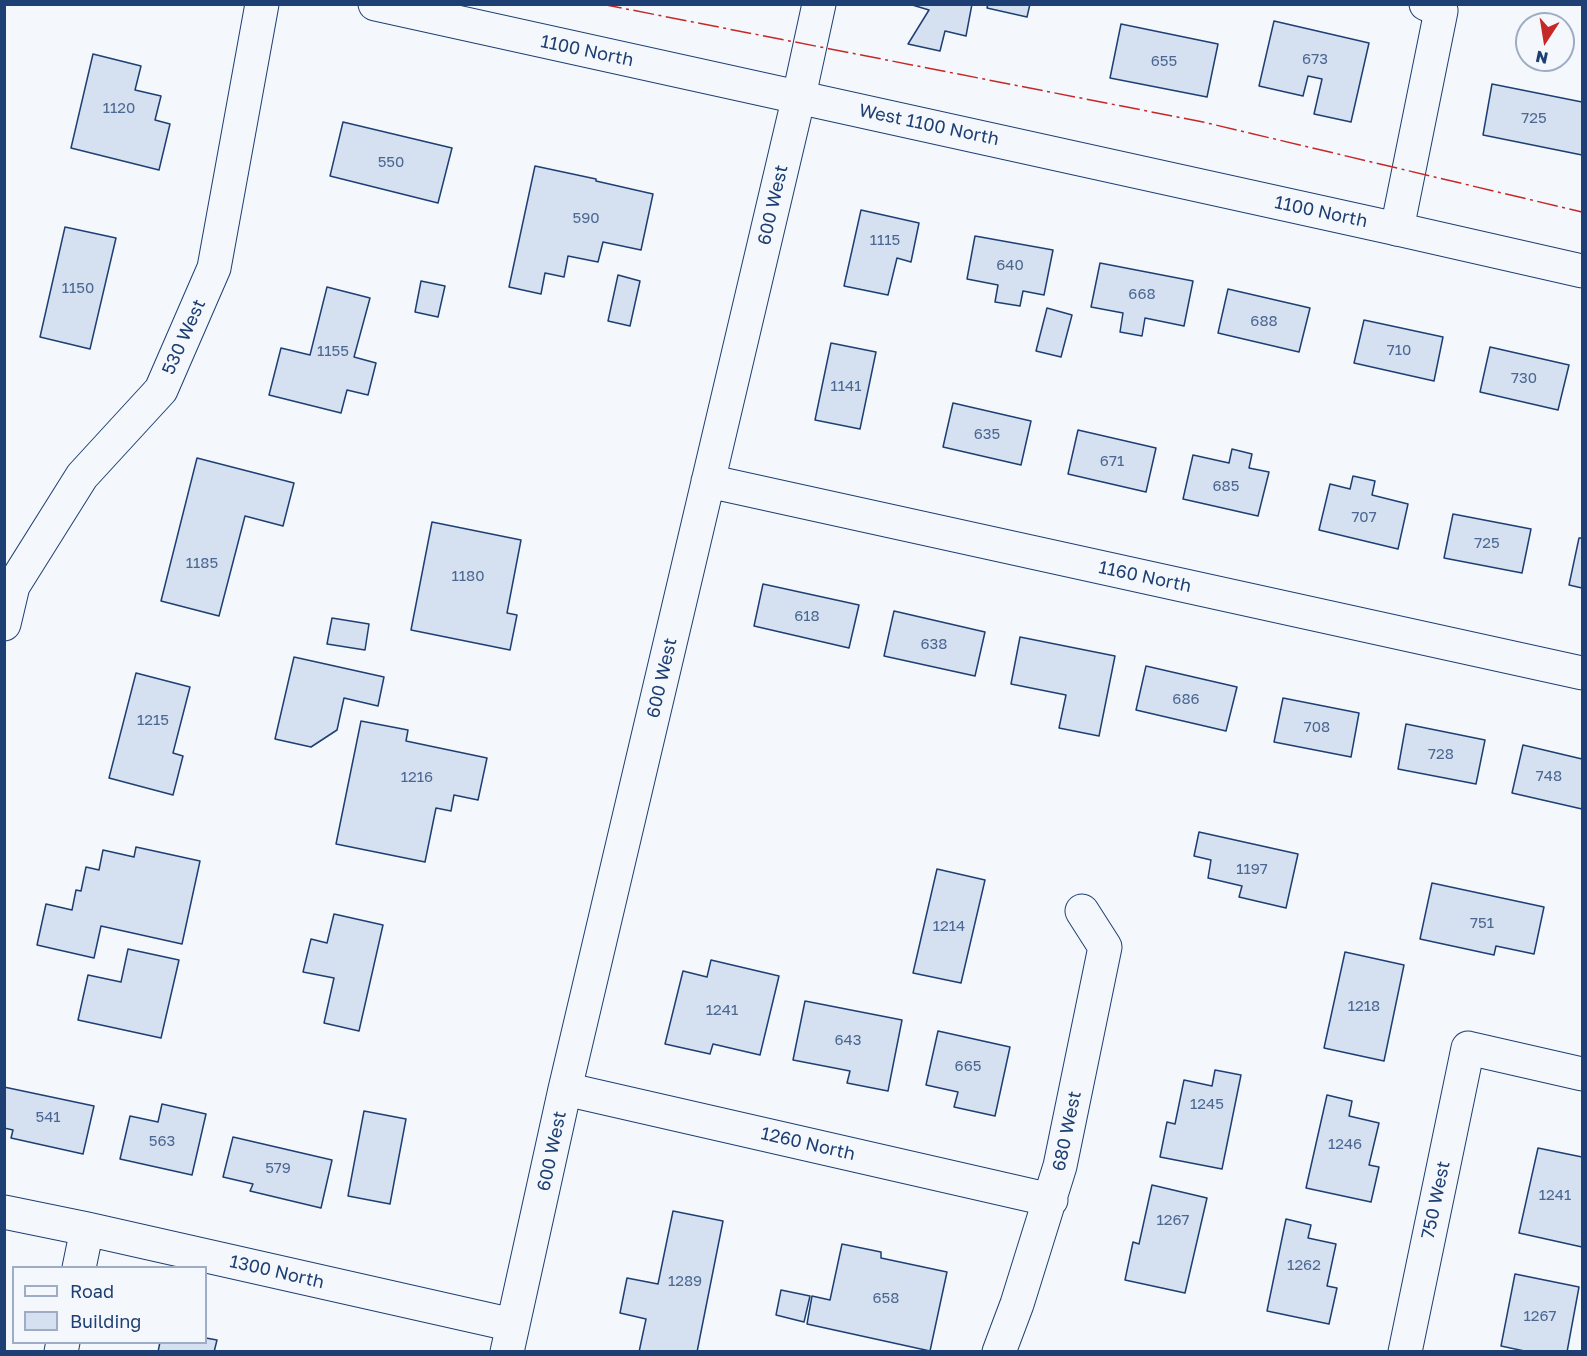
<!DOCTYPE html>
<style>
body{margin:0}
#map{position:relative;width:1587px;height:1356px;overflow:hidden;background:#f4f7fb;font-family:"Golos Text",sans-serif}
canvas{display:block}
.frame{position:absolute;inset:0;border:6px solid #1d3f73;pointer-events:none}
.legend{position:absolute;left:12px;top:1266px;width:195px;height:78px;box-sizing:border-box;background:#f4f7fb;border:2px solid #9eadc5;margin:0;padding:8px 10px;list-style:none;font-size:18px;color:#1d3f73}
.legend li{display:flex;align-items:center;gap:12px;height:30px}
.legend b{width:30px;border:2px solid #9eadc5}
.north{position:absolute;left:1515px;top:12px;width:60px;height:60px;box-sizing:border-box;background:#f4f7fb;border:2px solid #9eadc5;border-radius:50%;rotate:192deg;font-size:16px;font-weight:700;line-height:24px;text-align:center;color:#1d3f73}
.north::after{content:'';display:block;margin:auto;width:21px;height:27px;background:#c62828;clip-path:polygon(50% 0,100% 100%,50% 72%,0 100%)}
</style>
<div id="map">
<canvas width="1587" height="1356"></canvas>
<div class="frame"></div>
<ul class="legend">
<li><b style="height:8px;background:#f4f7fb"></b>Road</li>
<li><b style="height:16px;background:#d5e0f0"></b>Building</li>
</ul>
<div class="north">N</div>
</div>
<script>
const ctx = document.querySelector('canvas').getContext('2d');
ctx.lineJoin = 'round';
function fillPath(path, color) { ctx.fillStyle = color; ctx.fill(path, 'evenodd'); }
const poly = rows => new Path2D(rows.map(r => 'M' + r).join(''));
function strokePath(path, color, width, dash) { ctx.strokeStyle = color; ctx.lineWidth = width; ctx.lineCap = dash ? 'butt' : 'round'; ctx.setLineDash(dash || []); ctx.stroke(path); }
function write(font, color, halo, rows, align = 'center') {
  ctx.font = font + ' "Golos Text",sans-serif'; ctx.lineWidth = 4.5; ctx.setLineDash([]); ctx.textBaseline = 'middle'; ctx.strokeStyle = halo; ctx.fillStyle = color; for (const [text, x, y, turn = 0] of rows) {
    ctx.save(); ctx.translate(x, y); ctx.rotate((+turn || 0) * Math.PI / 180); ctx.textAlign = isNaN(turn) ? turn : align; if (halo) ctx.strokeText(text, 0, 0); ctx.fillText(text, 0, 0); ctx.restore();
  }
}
const building = poly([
 [909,4,972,4,966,36,945,31,940,51,908,44,929,10,909,4],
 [988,4,1030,4,1027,17,987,8,988,4],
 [1274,21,1369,43,1351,122,1314,114,1322,79,1308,76,1303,96,1259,86,1274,21],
 [1121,24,1218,44,1207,97,1110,78,1121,24],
 [93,54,141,66,135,90,161,96,155,120,170,124,159,170,71,148,93,54],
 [1492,84,1582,102,1582,155,1483,135,1492,84],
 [343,122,452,148,438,203,330,176,343,122],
 [535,166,596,179,596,181,653,194,641,250,603,242,598,262,568,256,564,277,545,273,541,294,509,287,535,166],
 [861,210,919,223,911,262,897,258,888,295,844,286,861,210],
 [65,227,116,238,90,349,40,337,65,227],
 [975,236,1053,250,1044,295,1023,291,1020,306,995,302,998,285,967,279,975,236],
 [1100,263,1193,281,1184,326,1145,318,1142,336,1120,332,1123,313,1091,307,1100,263],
 [618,275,640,281,630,326,608,321,618,275],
 [421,281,445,286,438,317,415,312,421,281],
 [327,287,370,298,354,357,376,363,368,395,347,390,341,413,269,395,281,348,310,355,327,287],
 [1228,289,1310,308,1299,352,1218,333,1228,289],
 [1047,308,1072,315,1061,357,1036,351,1047,308],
 [1364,320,1443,337,1434,381,1354,363,1364,320],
 [831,343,876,352,860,429,815,420,831,343],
 [1490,347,1569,365,1558,410,1480,392,1490,347],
 [953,403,1031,421,1021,465,943,447,953,403],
 [1078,430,1156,448,1146,492,1068,474,1078,430],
 [1232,449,1252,454,1249,468,1269,472,1258,516,1183,499,1193,455,1229,463,1232,449],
 [197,458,294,483,283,526,245,516,219,616,161,601,197,458],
 [1353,476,1375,481,1372,495,1408,504,1398,549,1319,530,1330,484,1350,489,1353,476],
 [1453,514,1531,529,1522,573,1444,558,1453,514],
 [432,522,521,540,507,613,517,615,510,650,411,630,432,522],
 [1579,538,1582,538,1582,588,1569,585,1579,538],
 [763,584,859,605,849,648,754,626,763,584],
 [894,611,985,632,975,676,884,656,894,611],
 [332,618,369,624,365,650,327,644,332,618],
 [1020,637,1115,656,1099,736,1059,728,1066,695,1011,684,1020,637],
 [294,657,384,677,378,706,344,698,337,730,311,747,275,739,294,657],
 [1146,666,1237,687,1226,731,1136,710,1146,666],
 [136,673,190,687,173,753,183,756,173,795,109,778,136,673],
 [1283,698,1359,713,1351,757,1274,742,1283,698],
 [361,721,408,730,406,741,487,758,478,800,454,795,451,811,436,808,425,862,336,844,361,721],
 [1406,724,1485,740,1476,784,1398,769,1406,724],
 [1523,745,1582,759,1582,809,1512,793,1523,745],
 [1199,832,1298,854,1286,908,1239,897,1242,886,1208,878,1211,860,1194,856,1199,832],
 [136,847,200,861,182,944,101,926,94,958,37,945,46,904,72,910,76,890,81,891,86,867,99,870,103,850,134,857,136,847],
 [937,869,985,880,961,983,913,973,937,869],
 [1432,883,1544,907,1534,954,1496,946,1494,955,1420,939,1432,883],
 [334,914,383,925,359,1031,324,1023,334,978,303,972,311,939,327,943,334,914],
 [128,949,179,960,161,1038,78,1020,88,975,121,982,128,949],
 [1345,952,1404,965,1384,1061,1324,1048,1345,952],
 [711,960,779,976,760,1055,713,1044,710,1054,665,1044,683,971,707,977,711,960],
 [805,1001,902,1020,888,1091,847,1083,850,1071,793,1060,805,1001],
 [938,1031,1010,1047,995,1116,954,1107,958,1092,926,1085,938,1031],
 [1215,1070,1241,1075,1222,1169,1160,1157,1167,1122,1175,1124,1184,1080,1212,1086,1215,1070],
 [4,1087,94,1106,83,1154,11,1138,13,1130,4,1128,4,1087],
 [1327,1095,1352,1101,1349,1116,1379,1123,1369,1165,1379,1167,1371,1202,1306,1188,1327,1095],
 [162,1104,206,1114,192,1175,120,1159,130,1116,158,1122,162,1104],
 [364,1111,406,1119,390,1204,348,1196,364,1111],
 [233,1137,332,1160,321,1208,250,1191,253,1184,223,1177,233,1137],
 [1538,1148,1582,1157,1582,1247,1519,1233,1538,1148],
 [1152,1185,1207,1198,1185,1293,1125,1280,1133,1242,1139,1244,1152,1185],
 [673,1211,723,1221,697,1352,639,1352,646,1319,620,1313,627,1278,658,1284,673,1211],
 [1286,1219,1311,1225,1308,1238,1336,1244,1327,1286,1337,1288,1329,1324,1267,1311,1286,1219],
 [842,1244,881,1252,881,1258,947,1272,930,1351,807,1324,812,1296,830,1300,842,1244],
 [1515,1274,1579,1287,1567,1352,1529,1352,1501,1346,1515,1274],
 [781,1290,810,1296,804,1322,776,1315,781,1290],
 [206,1338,217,1340,214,1352,158,1352,160,1342,206,1342,206,1338]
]);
fillPath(building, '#d5e0f0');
strokePath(building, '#1d3f73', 1.5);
const minor = poly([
 [1397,229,1441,11,1437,7,1426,4],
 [708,481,1582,673],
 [4,624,13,586,82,476,161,390,214,268,262,4],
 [565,1089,1051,1200],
 [4,1212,87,1229,513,1325],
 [79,1268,87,1229],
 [61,1352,63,1342],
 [507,1352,565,1089,799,96,819,4],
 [999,1352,1017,1304,1060,1166,1105,947,1082,911],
 [1405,1352,1468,1048,1582,1074]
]);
const major = poly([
 [375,4,1397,229,1582,271]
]);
strokePath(minor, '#1d3f73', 35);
strokePath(major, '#1d3f73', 35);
strokePath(minor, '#f4f7fb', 33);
strokePath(major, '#f4f7fb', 33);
strokePath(poly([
 [601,4,1203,122,1582,212]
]), '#c62828', 1.5, [21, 4.5, 3, 4.5]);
write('15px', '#4b6792', null, [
 ["673",1315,59],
 ["655",1164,61],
 ["1120",119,108],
 ["725",1534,118],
 ["550",391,162],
 ["590",586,218],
 ["1115",885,240],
 ["640",1010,265],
 ["1150",78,288],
 ["668",1142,294],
 ["688",1264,321],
 ["710",1399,350],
 ["1155",333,351],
 ["730",1524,378],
 ["1141",846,386],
 ["635",987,434],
 ["671",1112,461],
 ["685",1226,486],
 ["707",1364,517],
 ["725",1487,543],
 ["1185",202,563],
 ["1180",468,576],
 ["618",807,616],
 ["638",934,644],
 ["686",1186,699],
 ["1215",153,720],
 ["708",1317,727],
 ["728",1441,754],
 ["748",1549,776],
 ["1216",417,777],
 ["1197",1252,869],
 ["751",1482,923],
 ["1214",949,926],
 ["1218",1364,1006],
 ["1241",722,1010],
 ["643",848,1040],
 ["665",968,1066],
 ["1245",1207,1104],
 ["541",48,1117],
 ["563",162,1141],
 ["1246",1345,1144],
 ["579",278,1168],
 ["1241",1555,1195],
 ["1267",1173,1220],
 ["1262",1304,1265],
 ["1289",685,1281],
 ["658",886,1298],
 ["1267",1540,1316]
]);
write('18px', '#1d3f73', '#f4f7fb', [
 ["1100 North",587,51,12],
 ["West 1100 North",929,125,12],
 ["600 West",773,205,-77],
 ["1100 North",1321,212,12],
 ["530 West",184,337,-66],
 ["1160 North",1145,577,12],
 ["600 West",662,678,-77],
 ["680 West",1067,1131,-78],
 ["1260 North",808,1144,13],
 ["600 West",552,1151,-78],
 ["750 West",1436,1200,-78],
 ["1300 North",277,1272,13]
]);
</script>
